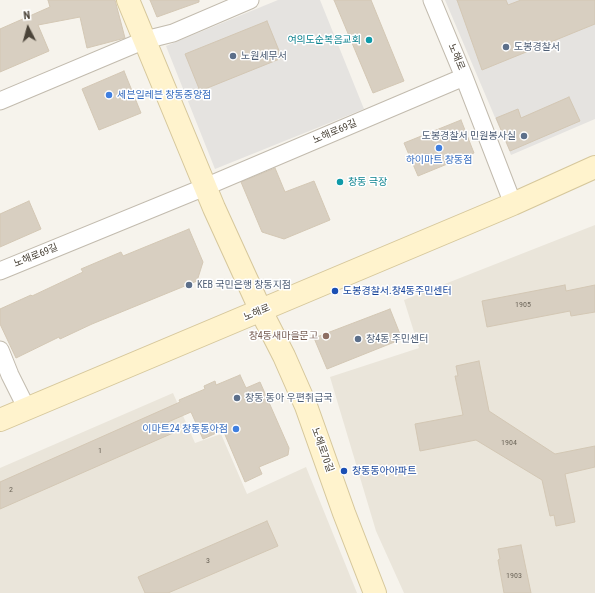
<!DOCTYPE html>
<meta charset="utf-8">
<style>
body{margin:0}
#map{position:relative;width:595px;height:593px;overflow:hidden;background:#f6f3ec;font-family:"Roboto Condensed",sans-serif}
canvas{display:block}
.north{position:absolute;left:8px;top:8px;width:40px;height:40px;-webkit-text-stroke:3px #fff;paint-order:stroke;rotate:354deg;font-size:11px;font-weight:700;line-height:16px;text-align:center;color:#4b4439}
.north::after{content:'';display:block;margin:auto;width:14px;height:18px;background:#4b4439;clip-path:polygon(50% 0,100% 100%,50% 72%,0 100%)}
</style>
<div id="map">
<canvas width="595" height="593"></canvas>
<div class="north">N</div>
</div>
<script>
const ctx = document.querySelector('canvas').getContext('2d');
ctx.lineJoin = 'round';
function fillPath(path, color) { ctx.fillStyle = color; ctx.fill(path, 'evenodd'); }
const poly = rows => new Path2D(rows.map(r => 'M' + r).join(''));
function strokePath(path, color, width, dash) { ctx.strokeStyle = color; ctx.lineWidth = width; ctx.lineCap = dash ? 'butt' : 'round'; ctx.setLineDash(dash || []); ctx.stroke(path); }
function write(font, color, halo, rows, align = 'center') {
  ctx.font = font + ' "Roboto Condensed","Noto Sans KR",sans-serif'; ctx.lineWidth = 3; ctx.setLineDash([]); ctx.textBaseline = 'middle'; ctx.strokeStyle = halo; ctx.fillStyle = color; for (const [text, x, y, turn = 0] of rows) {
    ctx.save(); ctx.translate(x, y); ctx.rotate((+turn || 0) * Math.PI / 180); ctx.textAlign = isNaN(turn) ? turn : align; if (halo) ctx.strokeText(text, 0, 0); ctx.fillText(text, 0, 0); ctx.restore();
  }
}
fillPath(poly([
 [595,225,595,593,404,593,376,531,330,377,419,348,404,300],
 [173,393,195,443,221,434,247,494,306,467,357,593,0,593,0,468]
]), '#eae5da');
fillPath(poly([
 [278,0,320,0,364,109,215,169,166,46],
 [445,0,595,0,595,119,511,155]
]), '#e5e3e0');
const building = poly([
 [48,0,115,0,125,38,87,48,80,17,38,25,49,51,0,72,0,29,50,7,48,0],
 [150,0,199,0,199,2,157,17,150,0],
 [334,0,371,0,404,81,373,93,334,0],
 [457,0,506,0,508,5,521,0,595,0,595,24,482,70,457,0],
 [267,21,282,58,200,91,185,54,267,21],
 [124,71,141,113,99,130,82,89,124,71],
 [569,97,580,121,510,151,496,118,518,109,521,118,569,97],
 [461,120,474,153,418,176,404,143,461,120],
 [275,168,285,192,314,181,330,220,284,239,262,232,241,182,275,168],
 [29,201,41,229,0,247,0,214,29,201],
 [189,229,203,262,197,281,92,324,60,339,59,337,16,358,0,324,0,309,31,295,32,296,83,272,81,269,121,252,123,256,189,229],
 [565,285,566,291,595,285,595,312,571,316,570,311,487,327,482,301,565,285],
 [390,309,402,339,327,369,314,338,390,309],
 [479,361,489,411,555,454,595,446,595,467,565,474,575,522,556,526,554,515,550,516,542,480,476,440,420,451,415,424,463,415,455,376,458,376,456,366,479,361],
 [240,375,246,388,260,382,289,448,288,455,259,467,262,474,245,482,223,430,203,439,191,412,168,422,173,433,0,509,0,482,180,402,179,400,205,389,204,386,215,381,216,385,240,375],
 [267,521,278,546,168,593,145,593,138,577,267,521],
 [521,545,531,593,504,593,498,560,500,559,498,549,521,545]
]);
fillPath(building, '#d8cfc1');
strokePath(building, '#d3c7b4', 1);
const street = poly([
 [432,0,464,77,513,204],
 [0,101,145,40,173,33,250,0],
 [0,271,205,187,464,77],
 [0,350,10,375,27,409]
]);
const secondary = poly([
 [128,0,214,208,261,311,284,356,306,406,344,513,375,593],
 [0,420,513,204,595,167]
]);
strokePath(street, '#c2bbae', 19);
strokePath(secondary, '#d6c79b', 24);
strokePath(street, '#fff', 17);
strokePath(secondary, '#fff3cd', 22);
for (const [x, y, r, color] of [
 [369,40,4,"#0f9aa8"],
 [506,47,4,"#5c6f8a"],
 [233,56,4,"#5c6f8a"],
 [109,95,4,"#3f7fe0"],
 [524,136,4,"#5c6f8a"],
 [439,148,4,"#3f7fe0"],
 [340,182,4,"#0f9aa8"],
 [189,285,4,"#5c6f8a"],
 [335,291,4,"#1a4fb4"],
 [326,336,4,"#8d6e63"],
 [358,339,4,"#5c6f8a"],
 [237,398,4,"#5c6f8a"],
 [236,429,4,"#3f7fe0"],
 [344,471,4,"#1a4fb4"]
]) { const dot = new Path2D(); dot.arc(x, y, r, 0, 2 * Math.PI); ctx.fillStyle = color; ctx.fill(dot); strokePath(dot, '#fff', 1.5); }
write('8px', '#6e675b', null, [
 ["1905",523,305],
 ["1904",509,443],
 ["1",100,451],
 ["2",11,490],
 ["3",208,561],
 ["1903",514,576]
]);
write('10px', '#0d838f', '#fff', [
 ["여의도순복음교회",361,40],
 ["창동 극장",348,182,"left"]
], 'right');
write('10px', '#4e5e75', '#fff', [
 ["도봉경찰서",514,47],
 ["노원세무서",241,56],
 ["도봉경찰서 민원봉사실",516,136,"right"],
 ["KEB 국민은행 창동지점",197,285],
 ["창4동 주민센터",366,339],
 ["창동 동아 우편취급국",245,398]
], 'left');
write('10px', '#4b4439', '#fff', [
 ["노해로",456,57,67],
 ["노해로69길",335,132,-23],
 ["노해로69길",36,256,-22],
 ["노해로",257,313,-23],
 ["노해로70길",322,450,70]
]);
write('10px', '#366cbe', '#fff', [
 ["세븐일레븐 창동중앙점",117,95],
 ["하이마트 창동점",439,160,"center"],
 ["이마트24 창동동아점",228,429,"right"]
], 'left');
write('10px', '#164399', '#fff', [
 ["도봉경찰서.창4동주민센터",343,291],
 ["창동동아아파트",352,471]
], 'left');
write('10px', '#785e54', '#fff', [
 ["창4동새마을문고",318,336]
], 'right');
</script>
